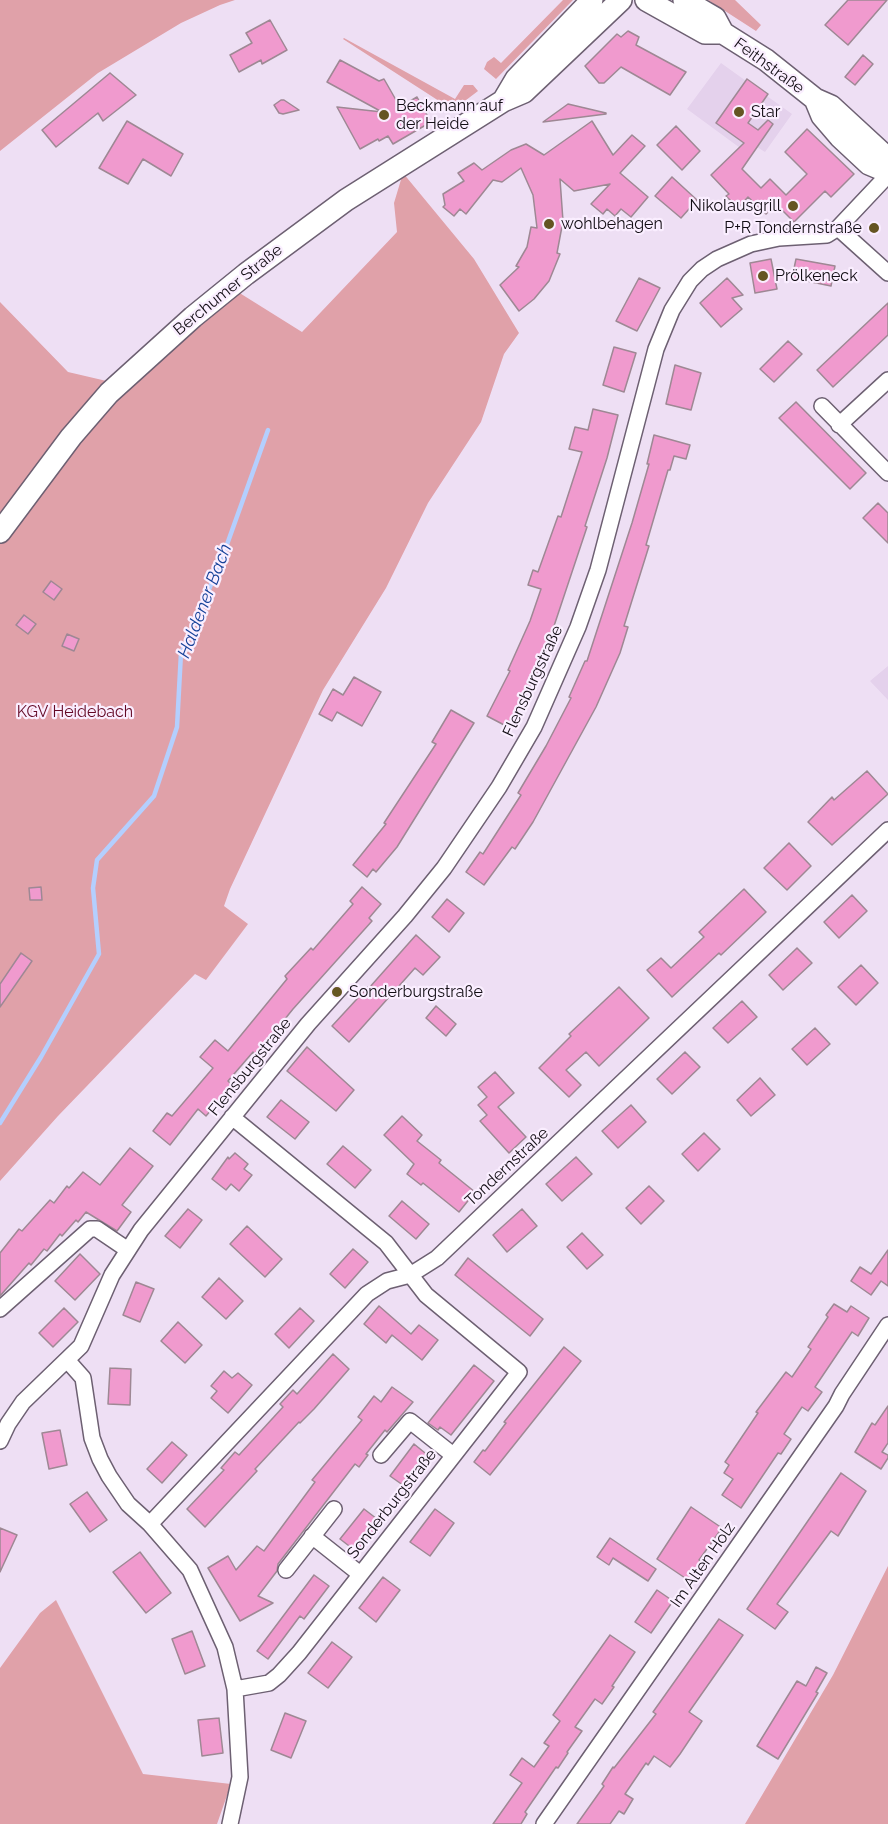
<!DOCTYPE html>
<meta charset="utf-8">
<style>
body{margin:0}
canvas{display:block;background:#eedff4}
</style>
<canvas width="888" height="1824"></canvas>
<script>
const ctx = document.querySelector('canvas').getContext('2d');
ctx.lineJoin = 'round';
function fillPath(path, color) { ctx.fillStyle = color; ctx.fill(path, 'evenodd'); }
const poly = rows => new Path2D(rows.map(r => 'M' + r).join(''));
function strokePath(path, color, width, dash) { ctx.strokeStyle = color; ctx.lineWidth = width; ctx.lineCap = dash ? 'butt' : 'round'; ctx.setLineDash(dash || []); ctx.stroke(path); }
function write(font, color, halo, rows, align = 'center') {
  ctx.font = font + ' Raleway,sans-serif'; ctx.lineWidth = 4.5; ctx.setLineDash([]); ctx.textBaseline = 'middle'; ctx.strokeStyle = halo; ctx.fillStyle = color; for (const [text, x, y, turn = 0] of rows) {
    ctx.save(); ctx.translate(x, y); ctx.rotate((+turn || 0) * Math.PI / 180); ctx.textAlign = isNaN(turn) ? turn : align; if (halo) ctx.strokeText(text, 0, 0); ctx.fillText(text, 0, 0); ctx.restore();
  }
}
fillPath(poly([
 [721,63,792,114,765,152,757,147,751,156,687,109],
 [888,666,888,700,870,681]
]), '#e4d1ec');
fillPath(poly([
 [0,0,235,0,220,5,181,23,98,73,0,151],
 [563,0,573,0,496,79,484,69,487,62,494,57,501,63],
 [708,0,735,0,761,25,756,31],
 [344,38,455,99,464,85,473,85,478,91,453,110,343,39],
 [403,173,474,259,519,333,504,354,481,422,428,503,386,588,323,690,230,889,224,906,248,924,206,980,195,974,58,1116,0,1181,0,302,68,372,128,386,238,292,302,332,397,232,394,203],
 [888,1566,888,1824,745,1824,833,1675],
 [56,1600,143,1774,231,1784,217,1824,0,1824,0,1668,40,1613]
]), '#e0a1a9');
strokePath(poly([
 [0,1123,41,1057,99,954,93,888,97,860,154,796,177,727,181,653,220,564,268,430]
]), '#b4cffe', 4.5);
const building = poly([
 [848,0,887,0,848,45,825,25,848,0],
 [270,20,287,50,262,64,261,60,239,72,230,55,252,43,246,33,270,20],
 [628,31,639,37,636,45,686,72,670,95,621,67,604,83,599,83,585,66,617,34,621,37,628,31],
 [863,55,873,64,855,85,845,77,863,55],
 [340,60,379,81,384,79,400,107,417,97,431,122,393,144,388,136,379,141,378,139,360,149,337,107,382,112,327,82,340,60],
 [110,73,136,95,103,121,98,113,56,147,42,130,110,73],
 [747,79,768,94,748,123,758,130,768,120,773,124,742,169,761,188,770,179,786,195,807,174,785,152,807,129,854,174,831,197,825,191,794,222,776,204,766,214,748,197,738,208,726,196,729,194,711,175,744,143,716,123,747,79],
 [281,100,284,100,299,110,283,114,279,113,274,105,281,100],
 [568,104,606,113,606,114,543,122,568,104],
 [127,121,183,154,171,176,143,159,128,184,99,168,127,121],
 [592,121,613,155,632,135,645,146,620,173,648,197,631,217,621,209,615,216,607,209,603,214,591,204,610,184,574,191,560,179,563,221,557,253,560,254,549,281,534,299,519,311,500,285,519,267,516,266,527,247,531,227,537,228,533,195,521,168,502,182,493,180,466,214,460,209,454,216,443,207,445,205,443,194,464,181,458,173,474,163,482,170,511,150,526,144,544,155,592,121],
 [676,126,700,151,682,170,657,145,676,126],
 [672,177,697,200,681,218,655,196,672,177],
 [771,259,777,289,755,293,750,263,771,259],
 [796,259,835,266,831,286,792,278,796,259],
 [639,278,660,288,637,331,616,321,639,278],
 [727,278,743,295,732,298,742,309,721,327,700,303,727,278],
 [888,303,888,335,833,387,817,370,888,303],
 [788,341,802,354,774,382,760,369,788,341],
 [614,347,636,353,624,392,603,385,614,347],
 [675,365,701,373,691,410,666,404,675,365],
 [796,402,866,473,850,489,779,418,796,402],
 [593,409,618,415,607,458,585,526,587,527,549,641,551,642,533,681,508,727,487,716,510,671,508,670,530,621,541,589,528,585,533,570,538,572,558,516,561,517,582,452,569,449,575,427,588,430,593,409],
 [654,435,690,445,686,459,674,456,670,470,668,470,646,545,649,546,624,626,628,627,620,653,596,707,533,822,515,849,512,847,484,885,466,872,480,852,483,854,521,795,518,793,546,746,571,698,569,697,585,661,587,661,632,523,649,464,647,464,654,435],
 [878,503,888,513,888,543,863,518,878,503],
 [51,581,62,589,54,600,43,592,51,581],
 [24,615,36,624,28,634,16,625,24,615],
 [67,634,79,639,74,651,62,646,67,634],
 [354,677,381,692,362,726,337,712,332,721,319,714,333,689,343,695,354,677],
 [451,710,474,723,397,847,376,872,373,869,367,877,353,865,386,824,384,823,436,744,432,742,451,710],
 [867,771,888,794,832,845,808,822,832,797,834,800,867,771],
 [789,843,811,866,787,890,764,868,789,843],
 [41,887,42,900,30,900,29,888,41,887],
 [362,887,381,904,369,918,372,921,293,1009,256,1055,253,1052,228,1081,232,1085,206,1116,198,1109,170,1145,153,1131,167,1113,172,1116,213,1068,200,1057,215,1040,228,1051,287,979,285,976,311,948,313,950,353,904,350,901,362,887],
 [744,889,766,912,721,955,719,953,672,997,647,970,661,958,671,968,704,937,699,932,744,889],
 [852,895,867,911,839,938,824,922,852,895],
 [447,899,464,913,449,932,432,917,447,899],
 [416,935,440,957,423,975,415,968,349,1042,332,1026,368,987,369,988,416,935],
 [797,948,812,963,783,990,769,975,797,948],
 [21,953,32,961,0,1007,0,984,21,953],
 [861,965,878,983,856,1005,838,987,861,965],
 [619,987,649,1018,599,1066,586,1052,566,1070,581,1085,569,1097,539,1068,571,1036,569,1034,619,987],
 [742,1001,757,1017,728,1043,713,1028,742,1001],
 [436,1006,456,1024,446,1036,426,1018,436,1006],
 [815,1028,830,1044,807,1065,792,1049,815,1028],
 [307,1047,354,1090,336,1111,287,1071,307,1047],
 [685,1052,700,1067,672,1094,657,1079,685,1052],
 [495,1072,514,1093,498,1107,526,1137,509,1153,480,1121,487,1115,478,1105,487,1097,478,1087,495,1072],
 [760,1078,775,1095,751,1116,737,1100,760,1078],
 [281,1100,309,1122,295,1139,267,1117,281,1100],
 [631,1105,646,1122,618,1148,602,1131,631,1105],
 [402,1116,422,1135,417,1141,441,1160,439,1163,475,1192,459,1212,423,1183,421,1185,407,1174,414,1164,384,1135,402,1116],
 [704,1133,720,1149,698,1171,682,1154,704,1133],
 [343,1146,371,1170,355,1188,327,1164,343,1146],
 [130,1148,153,1166,122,1205,131,1212,117,1231,86,1212,78,1222,76,1220,62,1236,60,1234,47,1251,44,1249,31,1265,29,1263,0,1296,0,1253,19,1229,22,1231,50,1200,54,1203,67,1186,69,1188,83,1172,100,1185,130,1148],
 [235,1153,248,1164,244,1169,252,1175,239,1191,231,1184,226,1190,212,1179,228,1157,229,1159,235,1153],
 [576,1157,592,1174,562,1201,546,1184,576,1157],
 [649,1186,664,1201,641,1224,626,1208,649,1186],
 [402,1201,429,1224,416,1239,389,1216,402,1201],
 [188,1209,202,1220,180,1248,165,1236,188,1209],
 [522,1209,537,1226,507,1252,493,1235,522,1209],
 [247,1226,282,1259,265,1277,230,1244,247,1226],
 [582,1233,603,1255,587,1269,567,1247,582,1233],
 [353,1249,368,1262,345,1288,330,1274,353,1249],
 [888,1250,888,1286,881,1281,871,1295,851,1281,860,1267,871,1274,888,1250],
 [80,1254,100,1274,75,1300,55,1281,80,1254],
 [468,1258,543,1319,530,1336,455,1275,468,1258],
 [219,1278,243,1301,226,1319,202,1297,219,1278],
 [136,1282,154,1289,140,1322,123,1315,136,1282],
 [834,1304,847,1312,851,1306,869,1318,858,1336,852,1332,815,1387,822,1392,808,1411,802,1407,784,1434,791,1439,781,1454,778,1453,741,1508,722,1495,733,1479,724,1473,729,1465,725,1462,758,1413,756,1412,786,1372,792,1377,811,1349,808,1347,828,1317,826,1315,834,1304],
 [379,1306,411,1334,419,1325,438,1340,422,1360,392,1335,386,1343,364,1324,379,1306],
 [64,1308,78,1322,53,1347,39,1333,64,1308],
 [300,1308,314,1321,289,1348,275,1334,300,1308],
 [178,1322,202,1345,185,1363,161,1341,178,1322],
 [564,1347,581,1361,490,1475,474,1462,483,1450,485,1451,506,1423,504,1422,564,1347],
 [333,1354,349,1369,314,1409,300,1423,299,1422,255,1469,257,1471,205,1527,187,1509,224,1470,221,1468,235,1452,239,1455,283,1407,280,1404,293,1390,297,1394,333,1354],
 [474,1365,494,1381,451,1435,440,1427,438,1430,428,1423,474,1365],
 [110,1368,131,1369,130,1405,108,1404,110,1368],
 [224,1371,232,1378,238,1373,252,1385,228,1413,211,1398,217,1391,211,1386,224,1371],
 [392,1387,413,1402,387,1432,385,1430,366,1454,368,1455,359,1467,355,1464,278,1564,277,1571,258,1596,273,1603,240,1621,208,1568,228,1556,236,1570,257,1546,264,1551,315,1482,312,1480,362,1420,358,1417,374,1396,381,1402,392,1387],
 [888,1406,888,1443,882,1452,888,1455,888,1458,881,1469,855,1452,872,1423,875,1425,888,1406],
 [60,1430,67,1465,49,1469,42,1433,60,1430],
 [172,1442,187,1455,162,1483,147,1469,172,1442],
 [414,1444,430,1457,407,1488,390,1476,414,1444],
 [841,1473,866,1491,838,1536,831,1531,777,1604,788,1612,775,1629,747,1609,841,1473],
 [87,1492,107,1520,90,1532,70,1504,87,1492],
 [691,1507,722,1528,699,1560,703,1563,691,1582,657,1559,691,1507],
 [364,1509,381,1522,357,1552,340,1539,364,1509],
 [435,1509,454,1523,430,1556,410,1542,435,1509],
 [0,1528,17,1535,0,1572,0,1528],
 [610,1538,656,1569,648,1581,613,1558,609,1565,597,1557,610,1538],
 [140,1552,171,1593,146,1613,113,1572,140,1552],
 [314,1575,329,1586,304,1619,300,1616,268,1659,257,1651,314,1575],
 [383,1577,400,1590,376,1622,359,1608,383,1577],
 [657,1590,673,1601,651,1633,635,1622,657,1590],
 [719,1619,743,1635,689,1712,702,1721,680,1754,670,1767,654,1756,648,1765,646,1763,625,1794,633,1799,624,1814,619,1811,610,1824,577,1824,604,1786,602,1784,613,1767,614,1768,656,1714,653,1712,719,1619],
 [192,1631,205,1666,185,1674,172,1639,192,1631],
 [610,1635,635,1652,612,1686,614,1687,602,1704,595,1699,575,1727,582,1731,567,1752,568,1753,558,1768,556,1767,525,1812,527,1814,521,1824,493,1824,522,1783,510,1775,522,1758,534,1767,549,1746,544,1743,560,1721,553,1715,610,1635],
 [332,1642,352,1657,328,1688,308,1673,332,1642],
 [816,1667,827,1673,816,1692,818,1693,778,1759,757,1746,797,1681,806,1686,816,1667],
 [285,1713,306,1721,291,1758,271,1750,285,1713],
 [219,1718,223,1753,202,1756,198,1720,219,1718]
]);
fillPath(building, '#f09ace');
strokePath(building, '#9e8894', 1.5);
const street = poly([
 [838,228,888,273],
 [822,406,888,473],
 [839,425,888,380],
 [232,1117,386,1243,426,1295,519,1372,299,1653,279,1675,269,1683,235,1689],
 [0,1309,90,1229,97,1229,128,1250],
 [67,1360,83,1378,92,1438,100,1459,109,1476,128,1504,150,1524,190,1570,225,1647,235,1689,240,1777,230,1824],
 [0,1441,8,1424,23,1402,81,1346,112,1275,141,1230,308,1024,405,916,444,868,499,787,534,727,578,627,598,570,656,349,672,310,690,281,702,269,717,259,751,244,779,238,827,235,838,228,888,175],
 [381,1455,410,1421,453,1455],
 [150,1524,367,1294,387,1281,410,1275,437,1258,888,830],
 [312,1536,360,1574],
 [286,1570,334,1509],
 [544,1824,836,1406,842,1394,888,1325]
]);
const secondary = poly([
 [646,0,705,33,723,33],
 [684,0,715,18,723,33,766,60,815,99,831,106,881,152,888,168],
 [815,99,822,116,840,137,869,164,888,172],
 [503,101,516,79,592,0],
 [0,532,71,437,109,393,193,317,246,274,346,200,503,101,524,92,621,0]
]);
strokePath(street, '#6d6072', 18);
strokePath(secondary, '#6d6072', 24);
strokePath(street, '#fff', 15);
strokePath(secondary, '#fff', 21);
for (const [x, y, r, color] of [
 [739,112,6,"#655522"],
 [384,115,6,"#655522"],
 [793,206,6,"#655522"],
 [549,224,6,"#655522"],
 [874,228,6,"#655522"],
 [763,276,6,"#655522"],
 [337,992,6,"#655522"]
]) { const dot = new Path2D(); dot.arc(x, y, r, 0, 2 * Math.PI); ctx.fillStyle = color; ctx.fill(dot); strokePath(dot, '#faeeff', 2); }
write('16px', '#120d14', '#faeeff', [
 ["Feithstraße",769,66,36],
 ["Berchumer Straße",228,290,-39],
 ["Flensburgstraße",533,681,-65],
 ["Flensburgstraße",250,1067,-51],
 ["Tondernstraße",507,1167,-43],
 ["Sonderburgstraße",392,1504,-52],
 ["Im Alten Holz",703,1565,-55]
]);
write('16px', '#120d14', '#faeeff', [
 ["Beckmann auf",396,106],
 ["der Heide",396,124],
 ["Star",751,112],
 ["Nikolausgrill",781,206,"right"],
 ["wohlbehagen",561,224],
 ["P+R Tondernstraße",862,228,"right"],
 ["Prölkeneck",775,276],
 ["Sonderburgstraße",349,992]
], 'left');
write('16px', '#630825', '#faeeff', [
 ["KGV Heidebach",75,712]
]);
write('italic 18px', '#164299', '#faeeff', [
 ["Haldener Bach",205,601,-69]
]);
</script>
